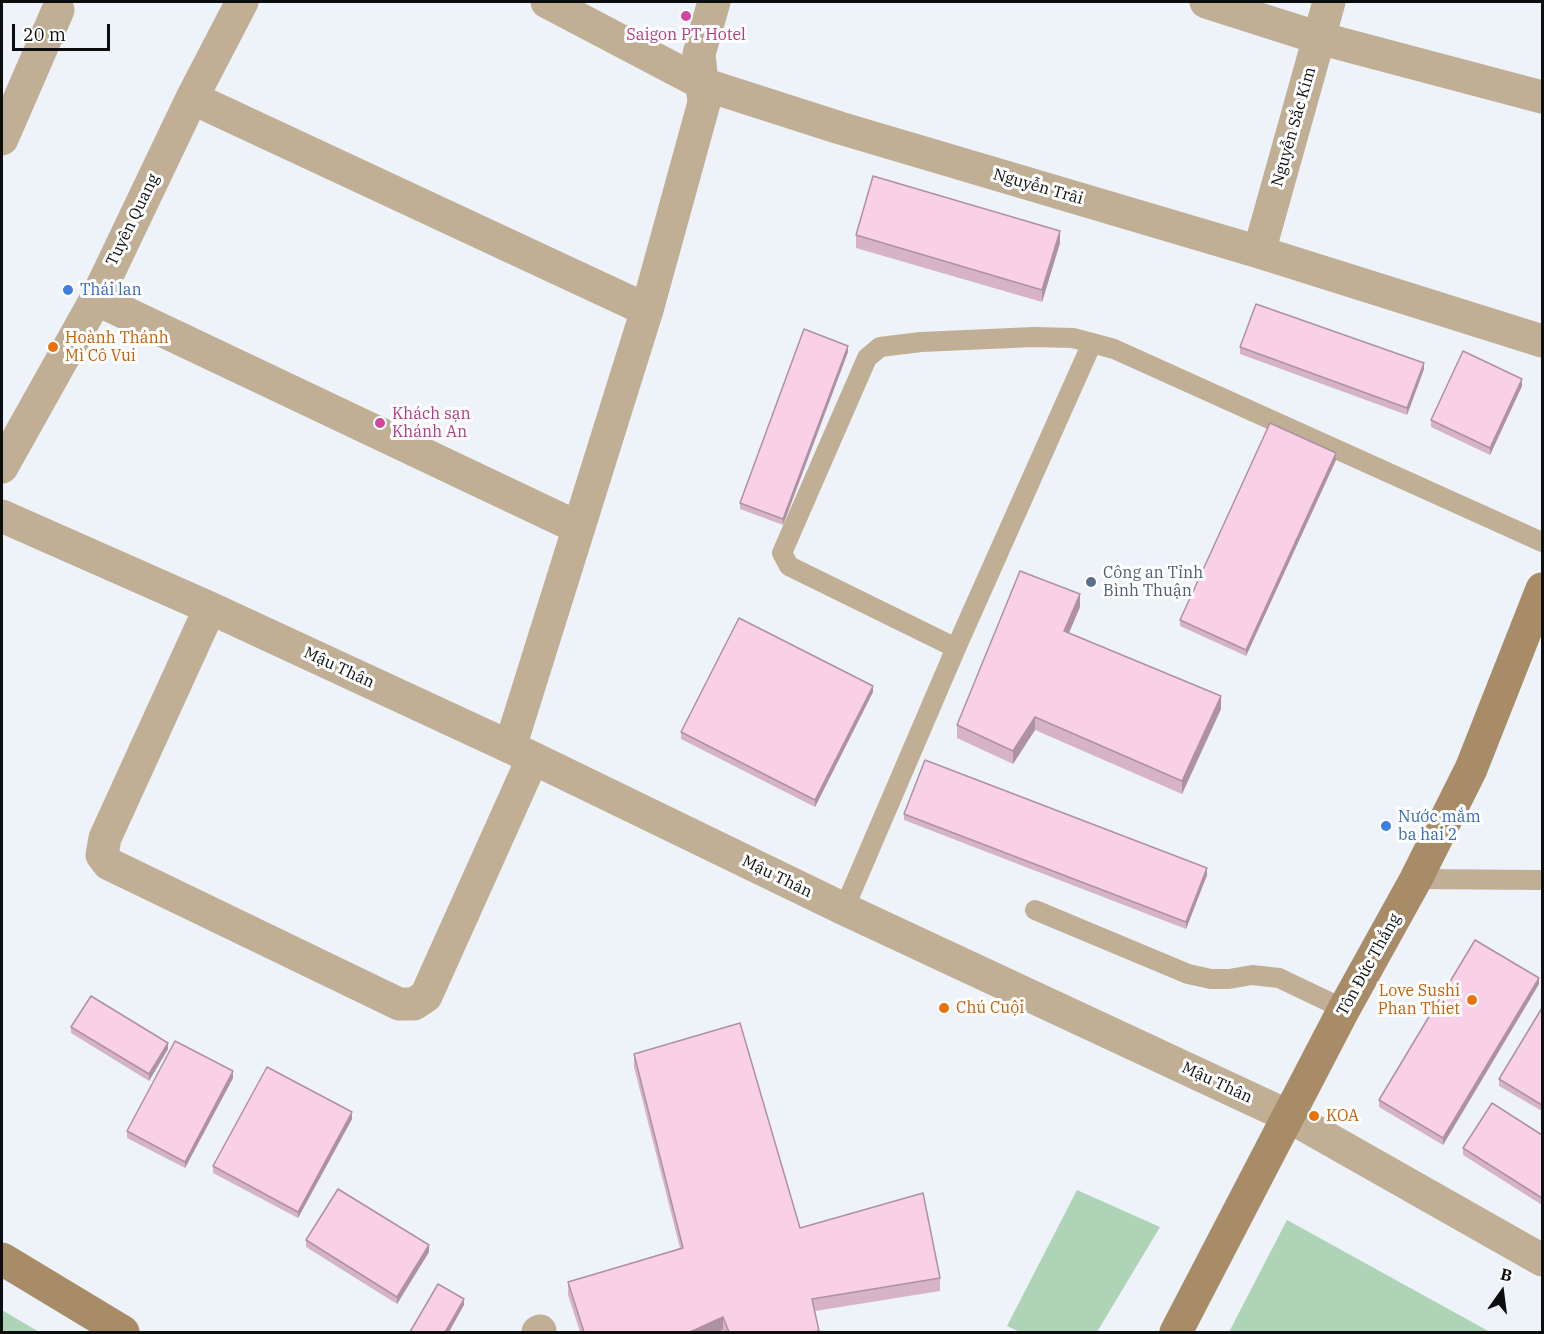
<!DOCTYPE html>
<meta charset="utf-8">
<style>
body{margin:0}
#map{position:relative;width:1544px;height:1334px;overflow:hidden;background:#eef2f9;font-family:"IBM Plex Serif",serif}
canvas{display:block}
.frame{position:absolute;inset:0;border:3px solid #0c0d0f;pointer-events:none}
.north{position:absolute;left:1472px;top:1262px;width:60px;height:60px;-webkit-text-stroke:4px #fff;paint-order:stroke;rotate:14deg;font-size:16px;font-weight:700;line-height:24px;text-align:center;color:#0c0d0f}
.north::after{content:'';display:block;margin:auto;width:21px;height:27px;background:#0c0d0f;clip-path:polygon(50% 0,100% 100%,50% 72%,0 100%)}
.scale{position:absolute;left:12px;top:24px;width:98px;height:27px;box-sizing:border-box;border:3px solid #0c0d0f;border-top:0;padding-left:8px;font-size:18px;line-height:21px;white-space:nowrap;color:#0c0d0f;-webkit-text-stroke:4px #fff;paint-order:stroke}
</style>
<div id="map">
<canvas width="1544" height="1334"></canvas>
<div class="frame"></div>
<div class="north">B</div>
<div class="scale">20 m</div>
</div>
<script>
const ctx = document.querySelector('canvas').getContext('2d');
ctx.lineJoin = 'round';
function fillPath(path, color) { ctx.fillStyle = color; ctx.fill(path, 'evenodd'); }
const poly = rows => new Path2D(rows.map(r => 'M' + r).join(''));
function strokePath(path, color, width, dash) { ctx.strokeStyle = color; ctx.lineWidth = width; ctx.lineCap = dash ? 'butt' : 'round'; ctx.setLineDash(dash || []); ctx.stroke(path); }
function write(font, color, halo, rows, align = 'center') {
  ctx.font = font + ' "IBM Plex Serif",serif'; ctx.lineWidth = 6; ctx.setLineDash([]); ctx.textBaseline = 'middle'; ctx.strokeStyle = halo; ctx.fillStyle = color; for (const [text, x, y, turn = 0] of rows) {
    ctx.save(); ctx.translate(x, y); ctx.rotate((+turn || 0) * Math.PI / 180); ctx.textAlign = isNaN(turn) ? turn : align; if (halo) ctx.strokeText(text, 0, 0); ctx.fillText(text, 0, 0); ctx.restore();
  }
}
fillPath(poly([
 [1077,1190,1160,1227,1097,1332,1020,1332,1007,1326],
 [1287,1220,1490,1332,1229,1332],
 [2,1310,39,1332,2,1332]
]), '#afd3b6');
strokePath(poly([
 [956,648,789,566,782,553,867,358,880,347,921,342,1034,337,1073,338,1092,343],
 [1416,879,1542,880],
 [844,909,956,648,1092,343,1114,349,1542,542],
 [1035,910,1188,974,1211,979,1229,979,1252,975,1279,978,1344,1009]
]), '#c0ae95', 20);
strokePath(poly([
 [547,2,703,84,840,128,1259,252,1542,341],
 [1206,2,1319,38,1542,97],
 [192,98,647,310],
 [2,139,58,10],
 [1259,252,1329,2],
 [96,299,579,528],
 [2,467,96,299,192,98,242,2],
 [2,516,210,608,510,747,844,909,1288,1116,1542,1260],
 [210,608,105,838,102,855,109,864,399,1004,414,1004,426,996,532,760],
 [510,747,647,310,704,103,699,54,714,2],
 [538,1332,540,1331]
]), '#c0ae95', 33);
strokePath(poly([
 [2,1259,123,1332],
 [1176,1332,1344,1009,1416,879,1471,769,1542,589]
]), '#a78c67', 33);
fillPath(poly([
 [856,235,1060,243,1042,302,856,248],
 [1240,347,1424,369,1407,415,1240,354],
 [848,352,783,525,740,509,740,503],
 [1522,386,1490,455,1431,427,1431,420],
 [1336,460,1246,656,1180,626,1180,620],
 [1080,607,1069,633,1221,709,1182,794,1035,730,1013,764,957,738,957,725],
 [873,692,815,807,681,739,681,732],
 [904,814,1207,875,1186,929,904,820],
 [1539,984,1443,1145,1379,1107,1379,1100],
 [1542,1008,1542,1111,1499,1086,1499,1079],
 [71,1027,168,1049,149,1081,71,1033],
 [634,1054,800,1228,940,1278,940,1291,815,1311,819,1332,724,1332,723,1330,718,1332,580,1332,568,1295,568,1282,680,1248,634,1067],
 [233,1078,185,1168,127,1138,127,1131],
 [352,1119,298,1218,213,1173,213,1166],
 [1542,1135,1542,1205,1463,1155,1463,1148],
 [306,1240,429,1252,397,1304,306,1247]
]), '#d6b3c6');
fillPath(poly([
 [1060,231,1060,243,1042,302,1042,290],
 [848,346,848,352,783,525,783,519],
 [1424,363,1424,369,1407,415,1407,408],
 [1522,379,1522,386,1490,455,1490,448],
 [1336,453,1336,460,1246,656,1246,650],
 [1080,594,1080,607,1064,644,1064,631],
 [873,686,873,692,815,807,815,800],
 [1221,696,1221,709,1182,794,1182,781],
 [1035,717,1035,730,1013,764,1013,751],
 [1207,868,1207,875,1186,929,1186,922],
 [1539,978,1539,984,1443,1145,1443,1138],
 [168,1043,168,1049,149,1081,149,1074],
 [233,1071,233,1078,185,1168,185,1162],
 [352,1112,352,1119,298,1218,298,1212],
 [429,1245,429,1252,397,1304,397,1297],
 [464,1299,464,1305,449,1332,445,1332],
 [723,1317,723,1330,718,1332,690,1332]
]), '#ae92a1');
const building = poly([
 [873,176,1060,231,1042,290,856,235,873,176],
 [1256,304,1424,363,1407,408,1240,347,1256,304],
 [804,329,848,346,783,519,740,503,804,329],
 [1463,351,1522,379,1490,448,1431,420,1463,351],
 [1270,423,1336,453,1246,650,1180,620,1270,423],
 [1020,571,1080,594,1064,631,1221,696,1182,781,1035,717,1013,751,957,725,1020,571],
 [739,618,873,686,815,800,681,732,739,618],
 [925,760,1207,868,1186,922,904,814,925,760],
 [1475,940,1539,978,1443,1138,1379,1100,1475,940],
 [91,996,168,1043,149,1074,71,1027,91,996],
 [1542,1008,1542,1105,1499,1079,1542,1008],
 [740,1023,800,1228,923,1193,940,1278,812,1299,819,1331,812,1332,729,1332,723,1317,690,1332,584,1332,568,1282,683,1248,634,1054,740,1023],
 [175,1041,233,1071,185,1162,127,1131,175,1041],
 [267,1067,352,1112,298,1212,213,1166,267,1067],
 [1492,1103,1542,1135,1542,1198,1463,1148,1492,1103],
 [338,1189,429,1245,397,1297,306,1240,338,1189],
 [438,1284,464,1299,445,1332,410,1332,438,1284]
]);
fillPath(building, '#f9d0e6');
strokePath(building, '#ae92a1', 1.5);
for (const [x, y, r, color] of [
 [686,16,6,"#d1479c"],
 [68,290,6,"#3f7fe0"],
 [53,347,6,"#e8710a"],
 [380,423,6,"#d1479c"],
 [1091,582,6,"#5c6f8a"],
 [1386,826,6,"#3f7fe0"],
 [1472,1000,6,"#e8710a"],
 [944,1008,6,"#e8710a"],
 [1314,1116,6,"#e8710a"]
]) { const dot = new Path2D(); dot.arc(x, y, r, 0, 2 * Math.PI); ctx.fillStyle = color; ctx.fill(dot); strokePath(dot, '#fff', 2); }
write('16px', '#b23c85', '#fff', [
 ["Saigon PT Hotel",686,35],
 ["Khách sạn",392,414,"left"],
 ["Khánh An",392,432,"left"]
]);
write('16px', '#0c0d0f', '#fff', [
 ["Nguyễn Sắc Kim",1294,127,-74],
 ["Nguyễn Trãi",1038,187,16],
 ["Tuyên Quang",133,220,-64],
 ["Mậu Thân",339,668,25],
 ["Mậu Thân",777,877,26],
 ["Tôn Đức Thắng",1369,965,-61],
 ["Mậu Thân",1217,1083,25]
]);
write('16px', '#366cbe', '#fff', [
 ["Thái lan",80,290],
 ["Nước mắm",1398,817],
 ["ba hai 2",1398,835]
], 'left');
write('16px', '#c56008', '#fff', [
 ["Hoành Thánh",65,338],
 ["Mì Cô Vui",65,356],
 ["Love Sushi",1460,991,"right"],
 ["Phan Thiet",1460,1009,"right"],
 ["Chú Cuội",956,1008],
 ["KOA",1326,1116]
], 'left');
write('16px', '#4e5e75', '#fff', [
 ["Công an Tỉnh",1103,573],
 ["Bình Thuận",1103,591]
], 'left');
</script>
